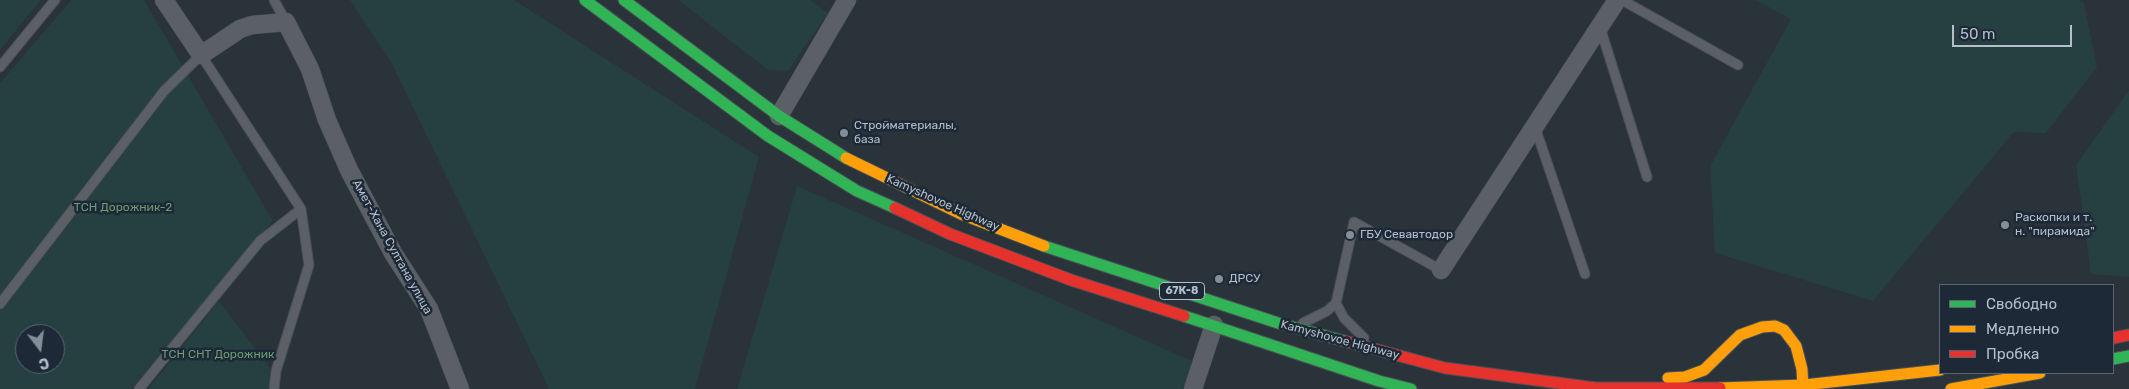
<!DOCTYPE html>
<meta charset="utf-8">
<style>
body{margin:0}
#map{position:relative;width:2129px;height:389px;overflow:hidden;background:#2a323a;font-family:Rubik,sans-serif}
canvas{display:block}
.legend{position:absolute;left:1939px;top:284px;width:175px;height:90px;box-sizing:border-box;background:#1d2936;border:1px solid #596572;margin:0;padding:6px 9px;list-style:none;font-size:15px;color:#b4bfcb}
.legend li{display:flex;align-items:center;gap:10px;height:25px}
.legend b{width:25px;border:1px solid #596572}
.north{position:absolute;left:15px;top:324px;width:50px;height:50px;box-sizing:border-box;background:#1d2936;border:1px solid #596572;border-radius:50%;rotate:165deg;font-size:14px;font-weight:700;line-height:20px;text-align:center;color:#b4bfcb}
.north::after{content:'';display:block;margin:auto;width:18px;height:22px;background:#848e98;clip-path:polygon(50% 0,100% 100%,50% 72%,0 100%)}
.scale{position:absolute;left:1952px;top:25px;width:120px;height:22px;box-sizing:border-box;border:2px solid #b4bfcb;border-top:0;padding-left:6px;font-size:15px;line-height:18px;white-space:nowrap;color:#b4bfcb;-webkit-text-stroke:4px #1d2936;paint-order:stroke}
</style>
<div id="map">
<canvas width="2129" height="389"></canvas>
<ul class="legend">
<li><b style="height:6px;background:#30b455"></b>Свободно</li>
<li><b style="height:6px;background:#ff9f0a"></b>Медленно</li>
<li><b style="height:6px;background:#e5322d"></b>Пробка</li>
</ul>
<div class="north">С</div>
<div class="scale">50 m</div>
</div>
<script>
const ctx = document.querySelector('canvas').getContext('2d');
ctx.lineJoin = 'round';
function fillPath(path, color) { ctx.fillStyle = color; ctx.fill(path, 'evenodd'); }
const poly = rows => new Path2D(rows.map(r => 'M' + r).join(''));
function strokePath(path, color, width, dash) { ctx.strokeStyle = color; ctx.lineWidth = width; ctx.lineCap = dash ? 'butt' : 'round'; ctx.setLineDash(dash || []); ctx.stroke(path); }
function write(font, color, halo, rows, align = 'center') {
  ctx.font = font + ' Rubik,sans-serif'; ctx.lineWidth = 5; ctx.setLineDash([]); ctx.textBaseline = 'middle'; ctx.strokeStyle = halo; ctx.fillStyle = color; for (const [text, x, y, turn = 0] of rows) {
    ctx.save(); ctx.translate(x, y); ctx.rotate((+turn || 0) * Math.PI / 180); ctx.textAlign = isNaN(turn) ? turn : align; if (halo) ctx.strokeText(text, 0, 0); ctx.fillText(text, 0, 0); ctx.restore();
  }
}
fillPath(poly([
 [0,0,41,0,0,50],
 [71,0,144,0,273,221,131,389,0,389,0,83],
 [25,334,55,334,55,364,25,364],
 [350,0,514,0,759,157,695,389,549,389,391,62],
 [678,0,810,0,828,13,788,71,768,70],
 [1755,0,2080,0,2084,3,2097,67,2046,133,2014,132,1873,301,1715,253,1710,166,1791,19],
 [2129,90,2129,277,2091,274,2076,165],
 [797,186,1192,361,1183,389,737,389],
 [219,301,270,368,269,389,148,389]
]), '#263f41');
const lane = poly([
 [274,0,286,22],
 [1622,0,1738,65],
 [1600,27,1647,177],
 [0,67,55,0],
 [1535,127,1585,274],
 [1336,303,1344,318,1364,338],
 [0,304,164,91,201,55,301,209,309,265,276,371,274,389],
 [1303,323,1327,311,1336,303,1354,222,1441,270],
 [139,389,260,241,301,209]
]);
const street = poly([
 [164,0,201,55,240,29,252,25,286,22,310,69,327,120,349,170,393,253,429,309,460,389],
 [779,116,847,0],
 [1441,270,1617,0],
 [1193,389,1214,325]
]);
const fast = poly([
 [585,0,768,136,857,191,895,208],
 [624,0,779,116,846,158],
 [1044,246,1278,323,1344,341],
 [1184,316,1379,381,1411,389],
 [2113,359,2129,356]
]);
const slow = poly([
 [846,158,961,214,1044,246],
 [1668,378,1685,377,1704,370,1740,335,1762,327,1775,326,1784,330,1796,346,1802,369,1803,389],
 [1720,388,1804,385,1940,370],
 [1951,389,2040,373]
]);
const jam = poly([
 [895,208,950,234,1071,280,1184,316],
 [2113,338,2129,335],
 [1344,341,1445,368,1596,388,1720,388]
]);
strokePath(lane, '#494e54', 11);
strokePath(street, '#494e54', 19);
strokePath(fast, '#484f57', 13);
strokePath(slow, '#484f57', 13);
strokePath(jam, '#484f57', 13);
strokePath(lane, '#5b6067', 9);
strokePath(street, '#5b6067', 18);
strokePath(fast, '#30b455', 11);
strokePath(slow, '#ff9f0a', 11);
strokePath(jam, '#e5322d', 11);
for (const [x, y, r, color] of [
 [844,133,5,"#848e98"],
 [2005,225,5,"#848e98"],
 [1350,235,5,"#848e98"],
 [1219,279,5,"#848e98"]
]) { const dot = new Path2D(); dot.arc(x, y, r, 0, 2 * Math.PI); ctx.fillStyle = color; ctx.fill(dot); strokePath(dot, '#1d2936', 2); }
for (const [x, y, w] of [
 [1182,291,45]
]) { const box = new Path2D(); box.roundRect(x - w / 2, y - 8.5, w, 17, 4); ctx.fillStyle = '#1d2936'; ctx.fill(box); strokePath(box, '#b4bfcb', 1); }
write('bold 11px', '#b4bfcb', null, [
 ["67К-8",1182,291]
]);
write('12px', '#b4bfcb', '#1d2936', [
 ["Стройматериалы,",854,126],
 ["база",854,140],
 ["Раскопки и т.",2015,218],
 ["н. \"пирамида\"",2015,232],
 ["ГБУ Севавтодор",1360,235],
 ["ДРСУ",1229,279]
], 'left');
write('12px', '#b4bfcb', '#1d2936', [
 ["Kamyshovoe Highway",943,203,24],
 ["Амет-Хана Султана улица",392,247,61],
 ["Kamyshovoe Highway",1340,340,15]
]);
write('12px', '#6a9d71', '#1d2936', [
 ["ТСН Дорожник-2",123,208],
 ["ТСН СНТ Дорожник",218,355]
]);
</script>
